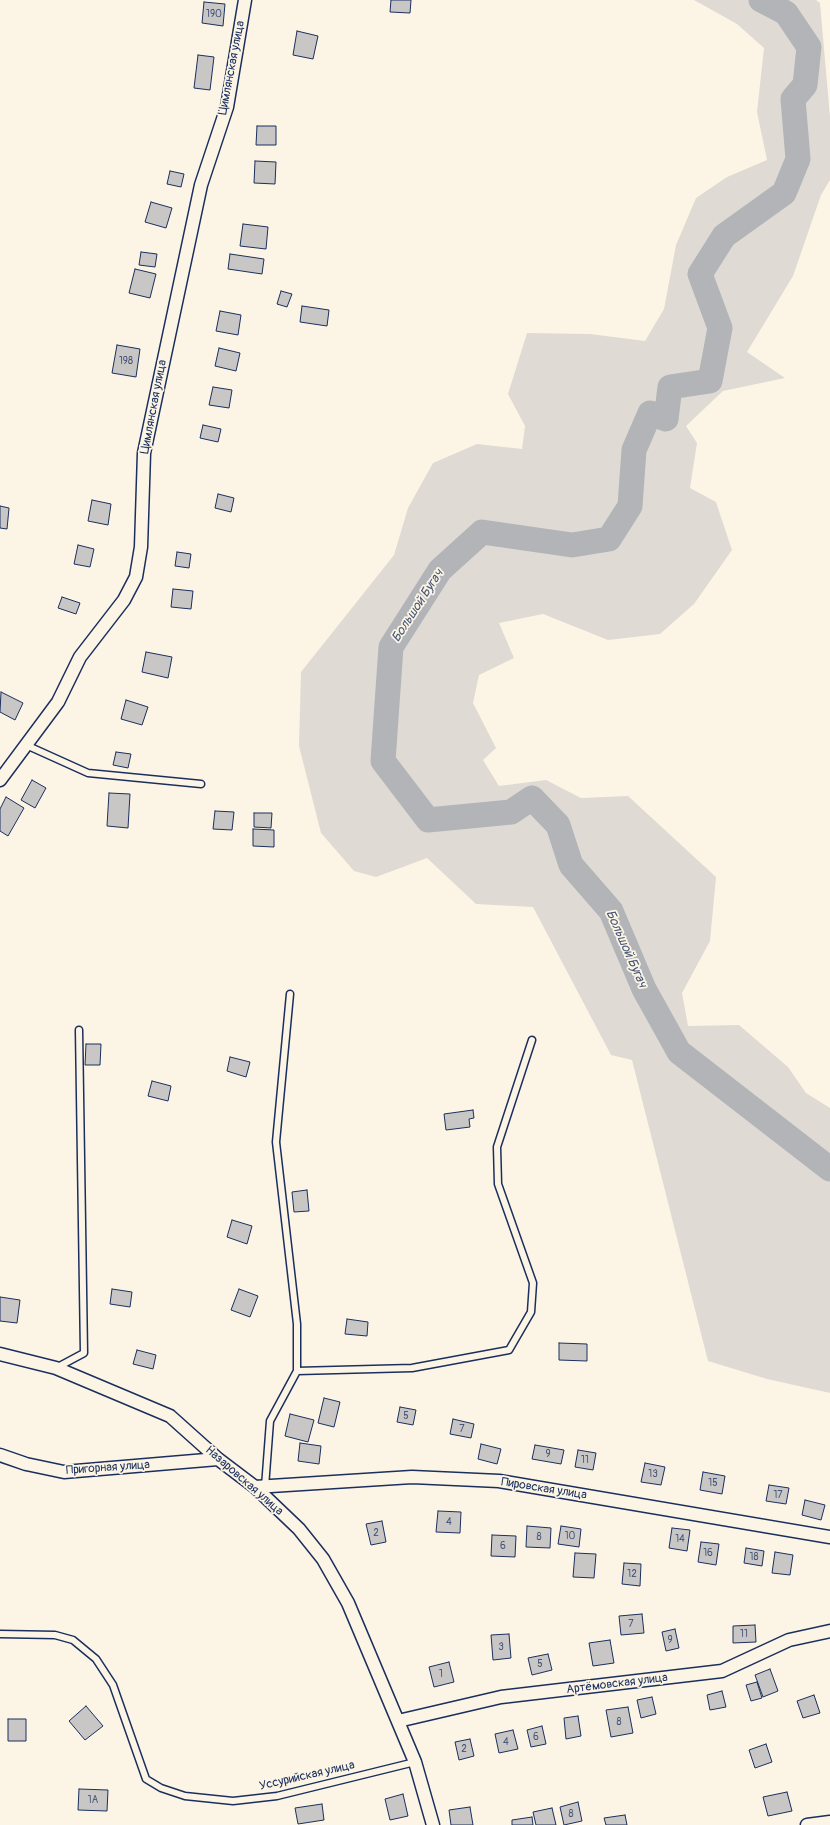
<!DOCTYPE html>
<meta charset="utf-8">
<style>
body{margin:0}
canvas{display:block;background:#fcf5e5}
</style>
<canvas width="830" height="1825"></canvas>
<script>
const ctx = document.querySelector('canvas').getContext('2d');
ctx.lineJoin = 'round';
function fillPath(path, color) { ctx.fillStyle = color; ctx.fill(path, 'evenodd'); }
const poly = rows => new Path2D(rows.map(r => 'M' + r).join(''));
function strokePath(path, color, width, dash) { ctx.strokeStyle = color; ctx.lineWidth = width; ctx.lineCap = dash ? 'butt' : 'round'; ctx.setLineDash(dash || []); ctx.stroke(path); }
function write(font, color, halo, rows, align = 'center') {
  ctx.font = font + ' Pangolin,sans-serif'; ctx.lineWidth = 3.5; ctx.setLineDash([]); ctx.textBaseline = 'middle'; ctx.strokeStyle = halo; ctx.fillStyle = color; for (const [text, x, y, turn = 0] of rows) {
    ctx.save(); ctx.translate(x, y); ctx.rotate((+turn || 0) * Math.PI / 180); ctx.textAlign = isNaN(turn) ? turn : align; if (halo) ctx.strokeText(text, 0, 0); ctx.fillText(text, 0, 0); ctx.restore();
  }
}
fillPath(poly([
 [694,0,816,0,820,3,830,117,830,180,821,195,793,276,747,352,785,378,723,391,686,426,697,443,690,488,716,502,732,550,694,604,660,634,608,640,543,614,499,623,514,658,479,675,473,703,496,748,483,760,499,786,546,780,581,798,628,796,716,877,710,941,682,993,688,1026,739,1025,788,1067,806,1093,830,1108,830,1393,767,1379,708,1361,632,1060,611,1055,533,907,476,904,427,858,376,877,354,871,321,833,299,746,301,672,394,555,408,508,433,463,477,444,522,449,525,426,508,394,527,333,590,334,645,341,664,309,676,245,696,198,727,177,767,160,757,112,764,48,737,24]
]), '#dfdbd4');
strokePath(poly([
 [761,0,786,13,809,47,805,85,793,99,798,159,784,193,724,236,700,274,720,328,710,381,670,387,666,419,650,413,634,450,630,506,609,539,572,545,482,532,440,570,391,647,383,761,428,820,511,812,532,798,558,825,571,865,611,911,644,989,679,1052,830,1169]
]), '#b2b4b8', 25);
const building = poly([
 [391,0,411,0,410,13,390,12,391,0],
 [204,2,225,4,223,26,202,23,204,2],
 [297,31,318,36,313,59,293,55,297,31],
 [198,55,214,57,210,90,194,88,198,55],
 [257,126,276,126,276,145,256,145,257,126],
 [255,161,276,162,275,184,254,183,255,161],
 [170,171,184,174,181,187,167,184,170,171],
 [151,202,172,208,166,228,145,222,151,202],
 [243,224,268,227,266,249,240,246,243,224],
 [141,252,157,254,155,267,139,265,141,252],
 [230,254,264,259,262,274,228,269,230,254],
 [135,269,156,274,150,298,129,293,135,269],
 [281,291,292,294,287,307,277,304,281,291],
 [302,306,329,310,327,326,300,322,302,306],
 [220,311,241,315,238,335,216,331,220,311],
 [117,345,140,349,136,377,112,373,117,345],
 [219,348,240,353,236,371,215,366,219,348],
 [213,387,232,390,229,408,209,405,213,387],
 [203,425,221,429,218,442,200,438,203,425],
 [218,494,234,498,231,512,215,508,218,494],
 [92,500,111,504,108,525,88,521,92,500],
 [0,506,9,508,7,529,0,528,0,506],
 [78,545,94,549,90,567,74,564,78,545],
 [177,552,191,554,189,568,175,566,177,552],
 [173,589,193,591,191,609,171,607,173,589],
 [62,597,80,603,76,614,58,608,62,597],
 [146,652,172,657,168,678,142,672,146,652],
 [1,692,23,703,15,720,0,712,1,692],
 [126,700,148,707,142,725,121,719,126,700],
 [116,752,131,754,128,768,113,765,116,752],
 [32,780,46,788,35,808,21,800,32,780],
 [109,793,130,794,128,828,107,826,109,793],
 [6,797,24,808,8,836,0,831,0,809,6,797],
 [215,811,234,812,232,830,213,829,215,811],
 [254,813,272,813,271,828,254,827,254,813],
 [253,829,274,830,274,847,253,846,253,829],
 [86,1044,101,1044,100,1065,85,1065,86,1044],
 [230,1057,250,1062,246,1077,227,1071,230,1057],
 [152,1081,171,1086,168,1101,148,1096,152,1081],
 [473,1110,474,1118,469,1119,470,1127,446,1130,444,1114,473,1110],
 [307,1190,309,1211,294,1212,292,1192,307,1190],
 [232,1220,252,1226,247,1244,227,1237,232,1220],
 [112,1289,132,1292,130,1307,110,1304,112,1289],
 [239,1289,258,1296,250,1317,231,1310,239,1289],
 [0,1297,20,1300,17,1323,0,1321,0,1297],
 [347,1319,368,1322,367,1336,345,1334,347,1319],
 [559,1343,587,1344,587,1361,559,1360,559,1343],
 [137,1350,156,1355,153,1369,133,1364,137,1350],
 [324,1398,340,1402,334,1427,318,1423,324,1398],
 [400,1407,416,1410,413,1425,397,1422,400,1407],
 [290,1414,314,1420,308,1442,285,1436,290,1414],
 [453,1419,474,1424,471,1438,450,1434,453,1419],
 [300,1443,321,1446,319,1464,298,1461,300,1443],
 [481,1444,501,1449,497,1464,478,1459,481,1444],
 [535,1445,564,1450,561,1464,532,1459,535,1445],
 [578,1450,596,1453,593,1470,575,1467,578,1450],
 [645,1463,665,1467,661,1485,641,1482,645,1463],
 [703,1472,725,1476,722,1494,700,1490,703,1472],
 [769,1485,789,1488,786,1504,766,1501,769,1485],
 [805,1500,825,1505,821,1520,802,1515,805,1500],
 [438,1511,461,1512,460,1533,436,1532,438,1511],
 [382,1521,386,1542,371,1545,366,1524,382,1521],
 [527,1526,551,1528,550,1548,526,1547,527,1526],
 [561,1526,581,1529,579,1547,558,1544,561,1526],
 [672,1528,690,1530,687,1551,669,1548,672,1528],
 [492,1535,516,1536,515,1557,491,1556,492,1535],
 [701,1542,719,1544,716,1565,698,1562,701,1542],
 [746,1548,764,1551,762,1566,744,1563,746,1548],
 [775,1552,793,1555,790,1575,772,1573,775,1552],
 [575,1553,596,1554,594,1578,573,1577,575,1553],
 [624,1563,641,1564,640,1586,622,1584,624,1563],
 [642,1614,644,1633,621,1635,619,1616,642,1614],
 [755,1625,756,1642,733,1643,733,1626,755,1625],
 [675,1629,679,1648,666,1651,662,1632,675,1629],
 [509,1634,511,1658,493,1660,491,1635,509,1634],
 [610,1640,614,1663,593,1666,589,1643,610,1640],
 [548,1654,552,1670,532,1675,528,1658,548,1654],
 [449,1662,454,1682,434,1687,429,1667,449,1662],
 [770,1669,778,1691,763,1697,755,1675,770,1669],
 [757,1682,762,1698,751,1701,746,1685,757,1682],
 [722,1691,726,1707,710,1710,707,1695,722,1691],
 [814,1695,820,1713,803,1718,797,1701,814,1695],
 [652,1697,656,1714,641,1718,637,1700,652,1697],
 [86,1706,103,1726,85,1740,69,1721,86,1706],
 [628,1707,633,1733,611,1737,606,1710,628,1707],
 [578,1716,581,1736,566,1739,564,1718,578,1716],
 [8,1719,26,1719,26,1741,8,1741,8,1719],
 [542,1726,546,1744,531,1747,527,1730,542,1726],
 [513,1730,518,1749,499,1753,495,1734,513,1730],
 [470,1739,474,1756,459,1760,455,1742,470,1739],
 [766,1744,772,1762,755,1768,749,1750,766,1744],
 [79,1789,108,1790,107,1811,78,1810,79,1789],
 [787,1792,792,1811,768,1816,763,1797,787,1792],
 [403,1794,408,1816,390,1820,385,1799,403,1794],
 [578,1802,582,1821,564,1825,560,1807,578,1802],
 [322,1804,324,1820,298,1824,295,1808,322,1804],
 [470,1807,473,1825,451,1825,449,1810,470,1807],
 [552,1808,556,1825,536,1825,533,1812,552,1808],
 [625,1815,627,1825,606,1825,604,1818,625,1815],
 [532,1817,533,1825,512,1825,512,1820,532,1817]
]);
fillPath(building, '#c8c7c6');
strokePath(building, '#1b2f5e', 1);
const service = poly([
 [26,745,88,773,201,784],
 [56,1368,84,1353,79,1030],
 [297,1371,412,1368,509,1350,531,1312,533,1283,498,1184,497,1147,532,1040],
 [265,1487,270,1421,297,1371,297,1324,276,1142,290,994],
 [0,1634,55,1635,73,1640,96,1659,113,1685,146,1779,161,1788,185,1796,233,1801,277,1796,415,1762]
]);
const minor = poly([
 [0,780,58,702,80,657,124,600,136,577,141,547,144,453,201,185,227,107,245,0],
 [0,1354,56,1368,170,1416,218,1459,255,1487,299,1529,323,1559,348,1603,415,1762,433,1825],
 [0,1455,26,1464,64,1472,218,1459],
 [255,1487,412,1477,499,1481,830,1537],
 [398,1721,501,1697,722,1671,789,1640,830,1631],
 [807,1825,830,1822]
]);
strokePath(service, '#1b2f5e', 9);
strokePath(minor, '#1b2f5e', 15);
strokePath(service, '#fcf5e5', 6);
strokePath(minor, '#fcf5e5', 12);
write('10px', '#465578', null, [
 ["190",214,14],
 ["198",126,361],
 ["5",406,1416],
 ["7",462,1429],
 ["9",548,1454],
 ["11",585,1460],
 ["13",653,1474],
 ["15",713,1483],
 ["17",778,1495],
 ["4",449,1522],
 ["2",376,1533],
 ["10",570,1536],
 ["8",539,1537],
 ["14",680,1539],
 ["6",503,1546],
 ["16",708,1553],
 ["18",754,1557],
 ["12",632,1574],
 ["7",631,1624],
 ["11",744,1634],
 ["9",670,1640],
 ["3",501,1647],
 ["5",540,1664],
 ["1",441,1674],
 ["8",619,1722],
 ["6",536,1737],
 ["4",506,1742],
 ["2",464,1749],
 ["1А",93,1800],
 ["8",571,1814]
]);
write('12px', '#1b2f5e', '#fcf5e5', [
 ["Цимлянская улица",232,68,-79],
 ["Цимлянская улица",154,407,-79],
 ["Пригорная улица",108,1468,-4],
 ["Назаровская улица",244,1481,41],
 ["Пировская улица",544,1489,9],
 ["Артёмовская улица",617,1684,-7],
 ["Уссурийская улица",307,1776,-13]
]);
write('italic 13px', '#485779', '#fcf5e5', [
 ["Большой Бугач",418,606,-57],
 ["Большой Бугач",626,949,66]
]);
</script>
